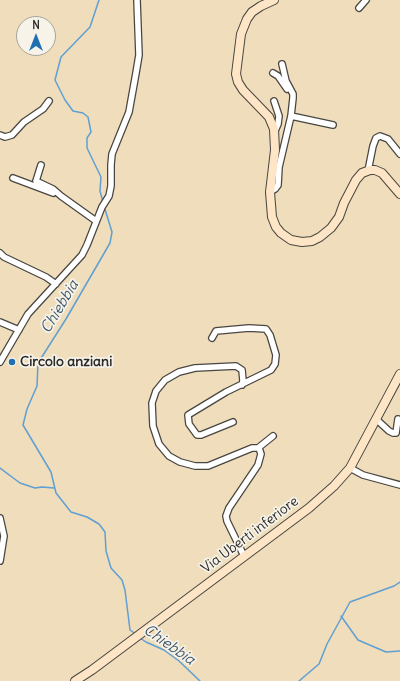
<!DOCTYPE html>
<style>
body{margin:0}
#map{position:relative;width:400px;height:681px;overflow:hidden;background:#efddbb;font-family:Delius,sans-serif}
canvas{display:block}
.north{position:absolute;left:16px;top:16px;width:40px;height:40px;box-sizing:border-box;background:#f7f3e8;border:1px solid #a5a39c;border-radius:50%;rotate:0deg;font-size:11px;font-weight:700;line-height:16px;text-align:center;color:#2b2b2b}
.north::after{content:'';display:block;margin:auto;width:14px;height:18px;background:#1f6fb2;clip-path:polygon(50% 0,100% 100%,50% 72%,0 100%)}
</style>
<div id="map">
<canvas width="400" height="681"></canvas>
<div class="north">N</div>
</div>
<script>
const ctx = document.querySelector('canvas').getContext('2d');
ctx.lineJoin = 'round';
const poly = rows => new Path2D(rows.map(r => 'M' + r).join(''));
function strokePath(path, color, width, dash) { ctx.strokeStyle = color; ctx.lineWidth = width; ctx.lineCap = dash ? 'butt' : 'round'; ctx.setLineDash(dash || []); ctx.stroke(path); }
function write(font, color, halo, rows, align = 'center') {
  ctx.font = font + ' Delius,sans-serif'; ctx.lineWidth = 3.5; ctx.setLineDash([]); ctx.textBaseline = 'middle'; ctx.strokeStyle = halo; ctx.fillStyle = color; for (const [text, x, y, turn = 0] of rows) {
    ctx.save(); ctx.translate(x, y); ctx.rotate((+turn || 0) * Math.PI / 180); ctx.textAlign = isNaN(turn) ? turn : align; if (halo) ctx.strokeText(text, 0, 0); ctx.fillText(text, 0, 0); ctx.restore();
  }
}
strokePath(poly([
 [99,0,90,27,61,57,55,80,65,100,73,111,83,113,88,117,91,132,87,138,87,148,101,177,100,191,103,202],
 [104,206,112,232,110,243,66,319,38,363,37,386,27,409,23,425,51,472,56,493,71,512,87,517,99,524,105,532,106,551,111,568,122,580,125,590,130,630,136,634],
 [0,468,20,483,35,488,42,487,54,488],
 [341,616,358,640,386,652,400,651],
 [140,638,146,642,164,650,179,661,200,681],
 [299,681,319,664,327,644,350,602,394,586,400,582]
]), '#609fd2', 1.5);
const street = poly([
 [359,8,366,0],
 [273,73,278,76,287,89],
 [274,101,279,116,278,124,275,131],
 [291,116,333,125],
 [0,135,5,137,12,135,24,122,43,109,49,101],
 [41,165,36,181,53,189,61,196,96,221],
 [368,171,373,146,376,138,380,136,388,139,400,154],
 [13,178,53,193],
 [270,192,275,189,278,185,279,167,291,116,293,98,293,94,286,81,282,64],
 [0,253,4,257,46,277,56,284],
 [0,322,19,330],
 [212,338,216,331,249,328,266,329,270,335,276,355,275,364,271,370,226,392,188,415,189,424,197,435,201,435,233,422],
 [0,362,28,314,82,255,87,245,102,207,109,196,111,186,111,165,112,154,129,112,136,73,139,55,137,0],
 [242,385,243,381,242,370,236,366,195,368,179,372,165,380,156,391,152,403,153,426,159,444,169,456,180,462,195,466,208,466,252,448,259,448,261,454,258,465,229,508,226,516,227,521,244,556],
 [376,419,389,431,393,433,396,433,398,419],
 [258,448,273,436],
 [350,468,363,475,400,485],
 [0,518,4,536,0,561]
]);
const secondary = poly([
 [274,0,261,6,252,12,247,19,241,34,236,74,238,82,243,90,269,117,274,129,275,150,270,192,272,217,276,227,281,233,291,240,302,242,312,241,320,237,331,228,339,217,344,203,356,180,362,173,370,170,375,170,382,173,400,194],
 [75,681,92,670,309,508,334,486,350,468,400,374]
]);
strokePath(street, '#484641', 8);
strokePath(secondary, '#484641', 10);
strokePath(street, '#fff', 5.5);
strokePath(secondary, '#fde5c5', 8);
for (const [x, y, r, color] of [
 [12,362,4,"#1f6fb2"]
]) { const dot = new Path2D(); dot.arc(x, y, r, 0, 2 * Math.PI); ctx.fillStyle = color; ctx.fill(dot); strokePath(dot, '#f7f3e8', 1.5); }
write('bold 14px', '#2b2b2b', '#f7f3e8', [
 ["Circolo anziani",20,362]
], 'left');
write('14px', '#2b2b2b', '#f7f3e8', [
 ["Via Uberti inferiore",250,535,-37]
]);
write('italic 15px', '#40596e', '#f7f3e8', [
 ["Chiebbia",60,307,-59],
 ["Chiebbia",169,645,35]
]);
</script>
